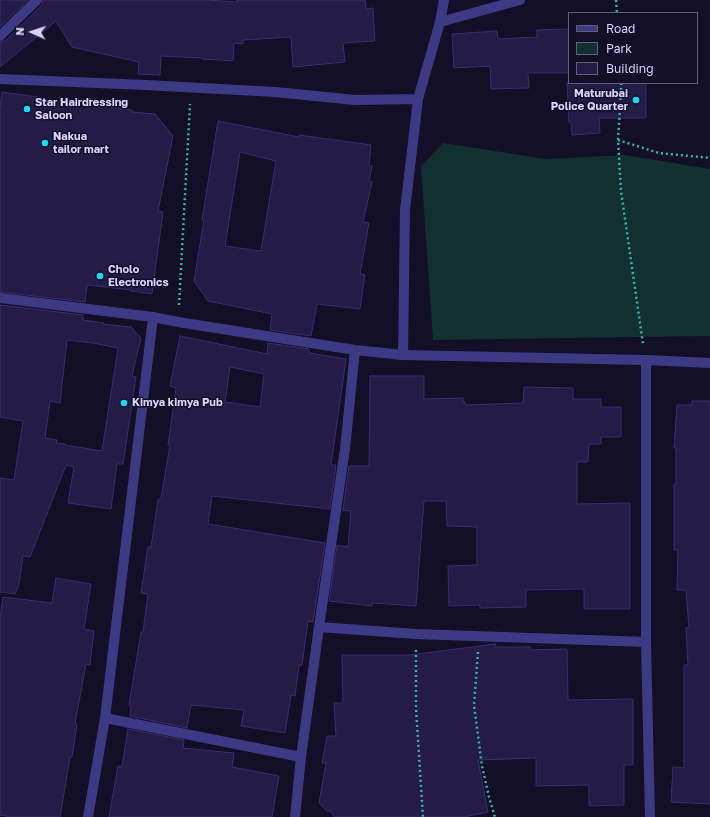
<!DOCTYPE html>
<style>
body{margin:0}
#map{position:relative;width:710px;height:817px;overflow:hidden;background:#130f26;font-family:"Golos Text",sans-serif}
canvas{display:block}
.legend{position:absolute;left:568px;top:12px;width:130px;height:72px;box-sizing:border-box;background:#130f26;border:1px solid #625e7d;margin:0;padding:5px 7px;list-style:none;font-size:12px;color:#d9d4ff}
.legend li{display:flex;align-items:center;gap:8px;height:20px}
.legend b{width:20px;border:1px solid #625e7d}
.north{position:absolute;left:12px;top:12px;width:40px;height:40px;-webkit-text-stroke:3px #130f26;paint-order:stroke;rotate:273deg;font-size:11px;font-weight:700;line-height:16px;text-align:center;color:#d9d4ff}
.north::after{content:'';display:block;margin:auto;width:14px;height:18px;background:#d9d4ff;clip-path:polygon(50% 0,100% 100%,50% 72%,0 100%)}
</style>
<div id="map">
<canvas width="710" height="817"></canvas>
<ul class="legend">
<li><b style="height:5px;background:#3d3a85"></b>Road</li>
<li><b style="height:11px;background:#12302f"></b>Park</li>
<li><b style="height:11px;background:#241b47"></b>Building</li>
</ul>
<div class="north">N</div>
</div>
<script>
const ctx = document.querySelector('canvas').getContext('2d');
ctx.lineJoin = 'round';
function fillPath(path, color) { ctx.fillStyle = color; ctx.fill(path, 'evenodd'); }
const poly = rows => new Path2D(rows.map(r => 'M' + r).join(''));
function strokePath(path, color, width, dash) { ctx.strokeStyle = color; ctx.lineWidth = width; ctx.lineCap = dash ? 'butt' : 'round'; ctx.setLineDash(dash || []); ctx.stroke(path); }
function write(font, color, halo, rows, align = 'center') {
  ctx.font = font + ' "Golos Text",sans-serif'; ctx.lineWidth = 3; ctx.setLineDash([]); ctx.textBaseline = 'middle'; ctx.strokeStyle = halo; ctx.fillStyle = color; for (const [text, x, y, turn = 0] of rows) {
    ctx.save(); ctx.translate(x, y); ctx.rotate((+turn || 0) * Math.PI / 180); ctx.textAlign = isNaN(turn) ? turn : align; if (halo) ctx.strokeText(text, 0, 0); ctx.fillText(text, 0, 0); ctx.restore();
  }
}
fillPath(poly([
 [443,143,546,159,626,155,710,169,710,336,433,340,421,166]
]), '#12302f');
const building = poly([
 [0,0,28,0,0,27,0,0],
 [43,0,207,0,237,2,237,0,365,0,366,9,373,8,375,41,343,43,345,62,293,67,291,37,243,40,243,44,234,43,233,61,202,59,202,58,161,56,160,75,138,74,139,62,72,47,56,21,0,67,0,42,5,41,42,5,43,0],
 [569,29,569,73,528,73,529,88,491,89,490,66,454,68,452,34,497,31,498,39,537,37,537,30,569,29],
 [567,83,646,83,646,118,599,118,600,133,572,135,571,122,569,122,567,83],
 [2,92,38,97,38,98,132,110,132,112,155,114,173,136,158,211,163,212,152,294,131,291,131,290,87,285,85,302,0,292,0,109,2,92],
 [218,121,299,137,299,135,371,145,369,166,372,166,369,181,372,182,363,222,369,223,360,274,365,275,360,309,317,304,311,336,270,330,272,314,208,301,194,281,204,220,202,220,218,121],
 [240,152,276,161,261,251,225,246,240,152],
 [0,305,83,315,83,320,104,323,103,324,131,327,141,338,132,376,136,377,123,464,117,464,111,509,68,503,74,467,66,465,30,557,23,556,19,584,15,594,0,592,0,478,14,480,23,421,0,417,0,305],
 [67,340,93,343,118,348,102,451,65,445,65,444,56,443,57,440,45,438,50,401,60,403,67,340],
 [180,336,267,354,268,343,309,349,309,353,346,359,331,465,336,465,330,509,212,496,208,524,325,543,313,622,308,621,302,665,299,665,295,696,291,695,285,733,241,726,244,710,191,705,187,728,130,716,131,706,129,705,141,632,143,632,148,594,141,593,148,547,151,547,158,499,161,499,170,445,168,445,176,388,170,386,180,336],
 [230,367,264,374,260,407,225,402,230,367],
 [370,376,424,376,424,399,463,398,463,402,465,402,465,405,523,403,524,387,573,388,573,399,601,399,601,407,621,407,621,437,601,437,601,444,589,444,588,462,577,462,577,504,630,503,630,609,584,609,584,589,526,590,526,607,480,608,480,605,449,606,448,566,477,565,477,527,447,526,446,501,424,501,416,606,372,603,372,606,329,601,337,545,348,547,351,511,343,510,349,466,369,466,370,376],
 [692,401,710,401,710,804,671,802,673,767,684,768,684,665,688,665,686,628,689,627,686,590,677,590,678,550,674,550,674,484,676,484,676,448,674,448,676,418,677,405,692,405,692,401],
 [56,578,91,584,84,629,94,631,90,665,86,664,75,723,77,724,72,757,70,757,60,817,11,817,0,815,0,620,3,597,52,603,56,578],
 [495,644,495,647,530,647,530,650,567,649,568,700,633,699,633,765,624,765,624,805,589,806,589,785,536,786,536,758,478,760,488,812,464,817,334,817,331,811,327,811,319,803,326,763,322,763,327,736,336,736,334,703,343,703,342,655,410,655,495,644],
 [128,729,184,740,183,748,234,753,232,767,279,776,272,817,109,817,118,766,122,767,128,729]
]);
fillPath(building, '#241b47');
strokePath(building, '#3b2d73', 1);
strokePath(poly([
 [616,0,617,13],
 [621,83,621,91,618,140,621,191,643,344],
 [618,140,659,153,710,158],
 [179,305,190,104],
 [416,650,416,708,423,817],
 [478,652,474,705,482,766,489,797,495,817]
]), '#2fb8b0', 2.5, [2, 3]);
strokePath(poly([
 [440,22,520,0],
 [0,36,37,0],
 [0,79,146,85,275,92,355,100,418,99],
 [0,298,153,317,178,322,355,350,403,355,646,360,710,363],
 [403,355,405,210,418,99,440,22,444,0],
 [646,360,646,642,650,817],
 [319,627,416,634,646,642],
 [105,718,301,757],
 [88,817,105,718,153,317],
 [295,817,301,757,319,627,345,449,355,350]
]), '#3d3a85', 10);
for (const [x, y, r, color] of [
 [636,100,4,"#00e5ff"],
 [27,109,4,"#00e5ff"],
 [45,143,4,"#00e5ff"],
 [100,276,4,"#00e5ff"],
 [124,403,4,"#00e5ff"]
]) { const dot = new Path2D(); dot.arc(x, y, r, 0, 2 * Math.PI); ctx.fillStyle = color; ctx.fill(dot); strokePath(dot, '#130f26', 1.5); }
write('bold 11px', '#d9d4ff', '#130f26', [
 ["Maturubai",628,94,"right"],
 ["Police Quarter",628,107,"right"],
 ["Star Hairdressing",35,103],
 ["Saloon",35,116],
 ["Nakua",53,137],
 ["tailor mart",53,150],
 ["Cholo",108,270],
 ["Electronics",108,283],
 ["Kimya kimya Pub",132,403]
], 'left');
</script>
